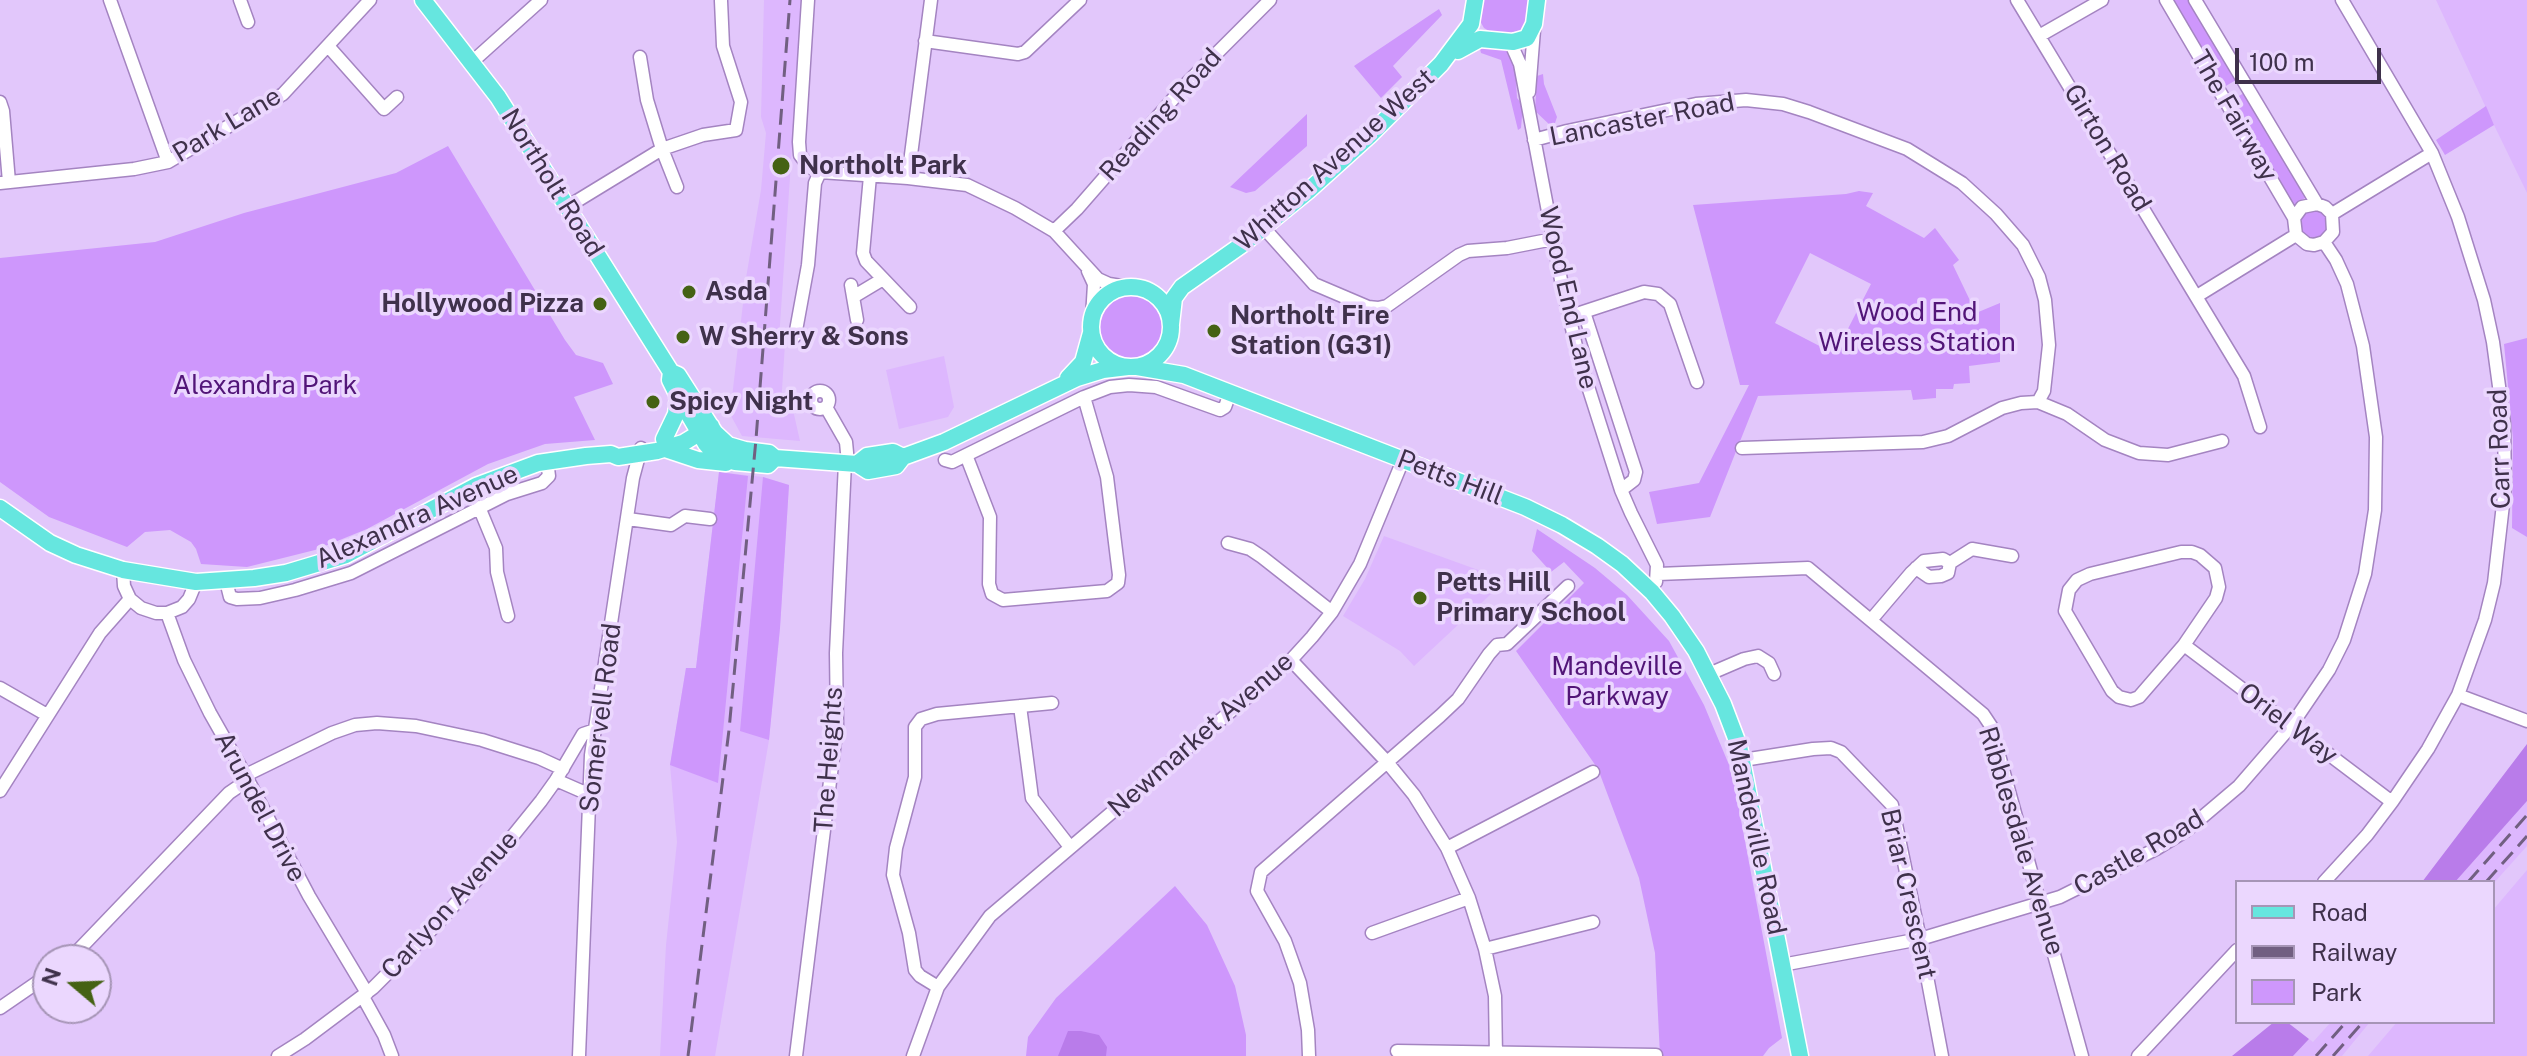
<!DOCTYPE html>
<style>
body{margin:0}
#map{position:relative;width:2527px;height:1056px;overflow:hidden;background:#e2c7fb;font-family:"Public Sans",sans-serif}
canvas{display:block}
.legend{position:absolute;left:2235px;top:880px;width:260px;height:144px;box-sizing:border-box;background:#ebd7fe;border:2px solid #a695b6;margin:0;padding:10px 14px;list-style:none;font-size:24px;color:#3f314b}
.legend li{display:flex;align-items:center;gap:16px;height:40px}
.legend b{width:40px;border:2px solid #a695b6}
.north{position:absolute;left:32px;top:944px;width:80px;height:80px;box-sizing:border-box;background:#ebd7fe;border:2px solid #a695b6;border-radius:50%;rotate:289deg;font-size:22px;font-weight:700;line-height:32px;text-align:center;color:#3f314b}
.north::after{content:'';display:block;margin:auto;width:28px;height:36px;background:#456214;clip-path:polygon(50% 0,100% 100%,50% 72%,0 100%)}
.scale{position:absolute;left:2235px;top:48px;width:146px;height:36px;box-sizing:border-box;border:4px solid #3f314b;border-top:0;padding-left:10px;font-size:24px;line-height:28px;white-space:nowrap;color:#3f314b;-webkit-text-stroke:6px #ebd7fe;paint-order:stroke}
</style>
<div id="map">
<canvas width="2527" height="1056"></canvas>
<ul class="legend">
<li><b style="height:10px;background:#66e6df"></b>Road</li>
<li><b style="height:10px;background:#715f81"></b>Railway</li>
<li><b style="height:22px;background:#ce97fc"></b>Park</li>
</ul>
<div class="north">N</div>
<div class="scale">100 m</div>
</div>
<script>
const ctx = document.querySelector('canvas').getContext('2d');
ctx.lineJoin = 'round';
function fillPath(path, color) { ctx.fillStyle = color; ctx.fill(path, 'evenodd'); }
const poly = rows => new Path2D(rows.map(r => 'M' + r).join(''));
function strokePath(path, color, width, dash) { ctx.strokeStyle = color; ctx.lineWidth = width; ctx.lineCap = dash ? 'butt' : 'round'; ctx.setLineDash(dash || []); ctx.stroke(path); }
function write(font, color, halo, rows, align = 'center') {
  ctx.font = font + ' "Public Sans",sans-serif'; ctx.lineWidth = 7; ctx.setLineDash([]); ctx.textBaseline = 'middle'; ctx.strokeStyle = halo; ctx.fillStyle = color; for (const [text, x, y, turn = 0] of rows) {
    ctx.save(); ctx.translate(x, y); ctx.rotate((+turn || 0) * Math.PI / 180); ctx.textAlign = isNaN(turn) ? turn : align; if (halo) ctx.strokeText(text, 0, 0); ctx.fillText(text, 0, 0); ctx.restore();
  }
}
fillPath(poly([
 [764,0,802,0,779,339,785,344,781,405,793,410,800,441,742,436,730,414,746,278,761,190,766,133,761,117],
 [2436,0,2527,0,2527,193,2494,125],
 [944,356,954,407,948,417,899,429,886,370],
 [719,472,763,477,789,485,780,628,769,740,715,1056,660,1056,666,945,677,842,670,765,686,668,696,668],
 [1384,536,1506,580,1414,666,1400,651,1343,616,1365,579],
 [2527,801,2527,846,2493,884,2493,882,2455,882],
 [2527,870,2527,1056,2368,1056,2397,1022,2493,1022,2493,910],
 [2331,1022,2370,1022,2342,1056,2293,1056,2309,1039,2313,1042]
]), '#ddb7fe');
fillPath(poly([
 [1482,0,1531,0,1528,23,1524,31,1517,35,1491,32,1484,28,1480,21],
 [2172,0,2188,0,2236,80,2224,87],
 [1439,9,1442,15,1393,66,1402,77,1381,98,1354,66],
 [1490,46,1502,48,1511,54,1515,62,1517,98,1523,105,1521,128,1518,130,1501,60,1481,53,1480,49],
 [1543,74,1544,84,1557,117,1555,123,1551,126,1535,111,1537,76],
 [2244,93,2305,198,2293,205,2232,100],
 [2486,106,2494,125,2445,155,2436,140],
 [1307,114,1307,146,1255,191,1246,193,1230,187],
 [448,146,565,340,576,355,603,363,613,384,574,397,595,440,545,444,488,464,367,529,315,550,247,567,201,564,196,549,191,542,170,530,145,532,127,547,49,517,0,482,0,258,155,242,244,213,396,173],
 [1859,191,1873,193,1866,206,1924,238,1935,228,1959,260,1953,265,1976,313,2000,303,2000,362,1969,366,1970,383,1954,384,1953,389,1936,389,1936,398,1913,400,1911,390,1758,396,1710,517,1657,524,1649,492,1699,483,1749,385,1740,385,1693,205,1846,194],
 [1810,253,1871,284,1835,354,1775,323],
 '2300 224a14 14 0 1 1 28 0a14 14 0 1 1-28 0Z',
 '1098 327a33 33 0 1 1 66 0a33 33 0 1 1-66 0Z',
 [2527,338,2527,537,2512,528,2513,439,2504,344],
 [719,472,748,476,718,783,670,765,686,668,696,668],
 [763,477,789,485,780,628,769,740,740,731],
 [1537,529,1595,568,1627,595,1669,641,1704,705,1732,772,1782,1038,1769,1048,1763,1056,1660,1056,1655,953,1639,878,1598,769,1516,651,1584,583,1564,562,1551,572,1532,551],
 [1175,886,1207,925,1235,986,1246,1035,1246,1056,1026,1056,1028,1037,1056,998]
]), '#ce97fc');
fillPath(poly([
 [2527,744,2527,801,2455,882,2422,882],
 [2274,1022,2287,1022,2309,1039,2293,1056,2232,1056],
 [1068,1031,1081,1031,1099,1035,1107,1047,1106,1056,1058,1056]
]), '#b97cea');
const minor = poly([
 [110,0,168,162],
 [240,0,248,22],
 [808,0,799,142,800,155,809,167,820,172,908,178,967,185,1015,208,1054,231,1098,279,1109,284,1127,287],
 [2017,0,2244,376,2260,427],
 [2166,0,2294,218,2296,235],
 [2195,0,2317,204,2325,207,2332,214],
 [2039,36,2102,0],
 [925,41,1018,54,1025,52,1080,0],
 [1504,41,1512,46,1520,64,1561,280,1578,355,1621,490,1631,513,1657,565,1656,582],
 [328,46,384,109,397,97],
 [640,57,647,100,662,149,677,187],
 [472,62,541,0],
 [1529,92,1534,30],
 [0,102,3,111,9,182],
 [1534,140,1567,131,1696,104,1746,100,1783,104,1809,112,1907,149,1962,183,1996,214,2023,245,2039,277,2045,300,2049,345,2044,391,2038,402],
 [870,176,863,253,866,261,910,307],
 [908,178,931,0],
 [0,183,134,169,168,162,283,94,370,0],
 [567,207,662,149,703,135,736,130,741,102,723,46,721,1],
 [2332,214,2432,153],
 [2294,218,2302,207,2317,204],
 [1264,228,1314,284,1368,307,1378,308,1387,306,1459,255,1468,251,1507,248,1553,239],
 [1054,231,1077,209,1187,83,1270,0],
 [2296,235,2307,244,2314,245,2324,242,2333,232,2332,214],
 [1088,271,1094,284,1092,317],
 [851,285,857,320],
 [2197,296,2296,235],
 [853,297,883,279],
 [1584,312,1636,472,1634,480,1621,490],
 [1577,314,1644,292,1658,294,1670,304,1697,382],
 [795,336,808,265,815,183,820,172],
 '811 400a9 9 0 1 1 18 0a9 9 0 1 1-18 0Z',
 [826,407,846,442,848,463],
 [1742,448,1923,442,1948,436,2002,408,2021,403,2038,402,2067,414,2105,440,2139,453,2168,455,2222,441],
 [966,455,990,517,989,584,992,594,1003,600,1107,591,1118,583,1119,575,1107,477,1084,397],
 [945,460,952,462,1084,397,1110,387,1129,385,1156,387,1220,410,1225,407,1230,393],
 [479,507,496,548,497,572,508,616],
 [628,519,671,525,685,516,710,519],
 [1228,543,1250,549,1262,557,1332,612],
 [2181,552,2192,552,2200,555,2215,568,2219,587,2216,598,2184,645,2139,697,2131,700,2119,697,2112,691,2065,611,2069,590,2077,580,2090,574,2181,552],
 [1950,563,1972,549,2012,556],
 [123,570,124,586,130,599,141,608,156,613,167,613,182,607,189,599,196,582],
 [1658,574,1808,568,1983,714,1991,726,2082,1056],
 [226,581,230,597,237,599,260,598,295,590,351,573,507,494,542,483,549,476,547,461],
 [167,613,184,660,210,713,248,780,309,896,367,993],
 [1871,620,1911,573,1924,561,1943,559,1950,563,1948,573,1941,576,1929,577,1916,568],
 [2184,645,2392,802],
 [1291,660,1387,762,1414,795,1447,848,1469,898,1485,949,1495,996,1496,1056],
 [1709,674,1744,659,1758,656,1769,663,1774,674],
 [0,688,47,715],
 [2458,695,2527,721],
 [1020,706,1032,798,1070,847],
 [1743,760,1813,749,1831,748,1841,752,1892,805,1920,939,1942,1056],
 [246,775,332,733,355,725,377,723,416,726,482,740,539,758,563,769],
 [556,780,588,794],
 [0,791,100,633,130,599],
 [1447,848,1593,772],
 [2324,882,2367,835,2392,802,2428,749,2458,695,2485,620,2494,583,2505,487,2504,423,2493,342,2484,300,2458,217,2432,153,2342,0],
 [1372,933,1469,898],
 [1485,949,1593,922],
 [69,960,229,793,248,780],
 [1782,965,1920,939,2060,897,2156,849,2187,830,2239,786,2291,726,2329,670,2344,640,2365,574,2375,510,2376,437,2363,346,2347,284,2336,260,2324,242],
 [938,987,920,976,915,970,909,933,893,875,896,848,915,777,915,727,921,719,937,714,1052,703],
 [363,997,384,1035,392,1056],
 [0,1008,48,975],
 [1397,1051,1656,1055],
 [278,1056,305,1039,373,988,438,923,482,874,541,801,556,780,583,734,595,730],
 [579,1056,591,755,633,478,641,448],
 [796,1056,837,725,836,653,845,463],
 [913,1056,938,987,990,916,1291,660,1312,637,1332,612,1360,564,1403,460],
 [1309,1056,1308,1030,1300,983,1285,941,1257,891,1261,872,1440,716,1458,699,1489,654,1497,645,1507,644,1568,586],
 [2138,1056,2237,950]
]);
const major = poly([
 [423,0,498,97,671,372,678,375,715,433,728,445,745,450,769,453,775,458,857,464,868,471,896,466,903,457,944,442,1077,378,1103,370,1128,367],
 [1458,51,1480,39,1513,42,1527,38,1534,24,1537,0],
 '1091 327a40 40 0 1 1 80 0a40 40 0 1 1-80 0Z',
 [1171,324,1174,298,1182,287,1243,244,1308,191,1369,136,1441,64,1471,24,1475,0],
 [1137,367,1184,375,1525,507,1562,525,1597,546,1622,564,1652,592,1672,616,1696,651,1723,704,1739,746,1800,1056],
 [671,372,670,380,678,396,706,444,715,454,735,462,768,465,775,458],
 [1068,378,1083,362,1091,333],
 [664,439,676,414,678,396],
 [665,449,698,460,726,463],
 [857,464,867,456,893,452,903,457],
 [0,508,50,543,76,555,123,570,196,582,254,578,286,573,346,555,476,486,538,463,586,456,611,454,618,457,657,451,683,443,711,426]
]);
strokePath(minor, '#a484c1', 15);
strokePath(major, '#fff', 19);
strokePath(minor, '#fff', 12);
strokePath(major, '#66e6df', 16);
strokePath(poly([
 [2468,882,2527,815],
 [2486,882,2527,836],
 [688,1056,729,730,756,439,790,0],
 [2316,1056,2346,1022],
 [2333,1056,2363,1022]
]), '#715f81', 3, [16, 8]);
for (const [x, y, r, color] of [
 [781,166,10,"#456214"],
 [689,292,8,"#456214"],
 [600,304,8,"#456214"],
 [1214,331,8,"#456214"],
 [683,337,8,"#456214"],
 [653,402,8,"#456214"],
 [1420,598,8,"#456214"]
]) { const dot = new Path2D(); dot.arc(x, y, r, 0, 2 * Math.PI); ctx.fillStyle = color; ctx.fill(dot); strokePath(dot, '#ebd7fe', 3); }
write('26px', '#3f314b', '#ebd7fe', [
 ["Reading Road",1161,115,-48],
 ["The Fairway",2234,116,60],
 ["Lancaster Road",1642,120,-11],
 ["Park Lane",227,125,-31],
 ["Girton Road",2107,148,59],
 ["Whitton Avenue West",1335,160,-42],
 ["Northolt Road",552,183,58],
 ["Wood End Lane",1568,298,77],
 ["Carr Road",2500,449,-92],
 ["Petts Hill",1450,478,21],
 ["Alexandra Avenue",417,517,-24],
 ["Somervell Road",601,718,-83],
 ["Oriel Way",2288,724,37],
 ["Newmarket Avenue",1201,735,-41],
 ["The Heights",829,760,-86],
 ["Arundel Drive",260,807,62],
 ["Mandeville Road",1756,837,78],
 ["Ribblesdale Avenue",2021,841,73],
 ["Castle Road",2139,853,-30],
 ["Briar Crescent",1908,894,77],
 ["Carlyon Avenue",450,905,-48]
]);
write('bold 26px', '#3f314b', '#ebd7fe', [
 ["Northolt Park",799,166],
 ["Asda",705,292],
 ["Hollywood Pizza",584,304,"right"],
 ["Northolt Fire",1230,316],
 ["Station (G31)",1230,346],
 ["W Sherry & Sons",699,337],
 ["Spicy Night",669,402],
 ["Petts Hill",1436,583],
 ["Primary School",1436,613]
], 'left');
write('26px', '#521578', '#ebd7fe', [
 ["Wood End",1917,313],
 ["Wireless Station",1917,343],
 ["Alexandra Park",265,386],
 ["Mandeville",1617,667],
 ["Parkway",1617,697]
]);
</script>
